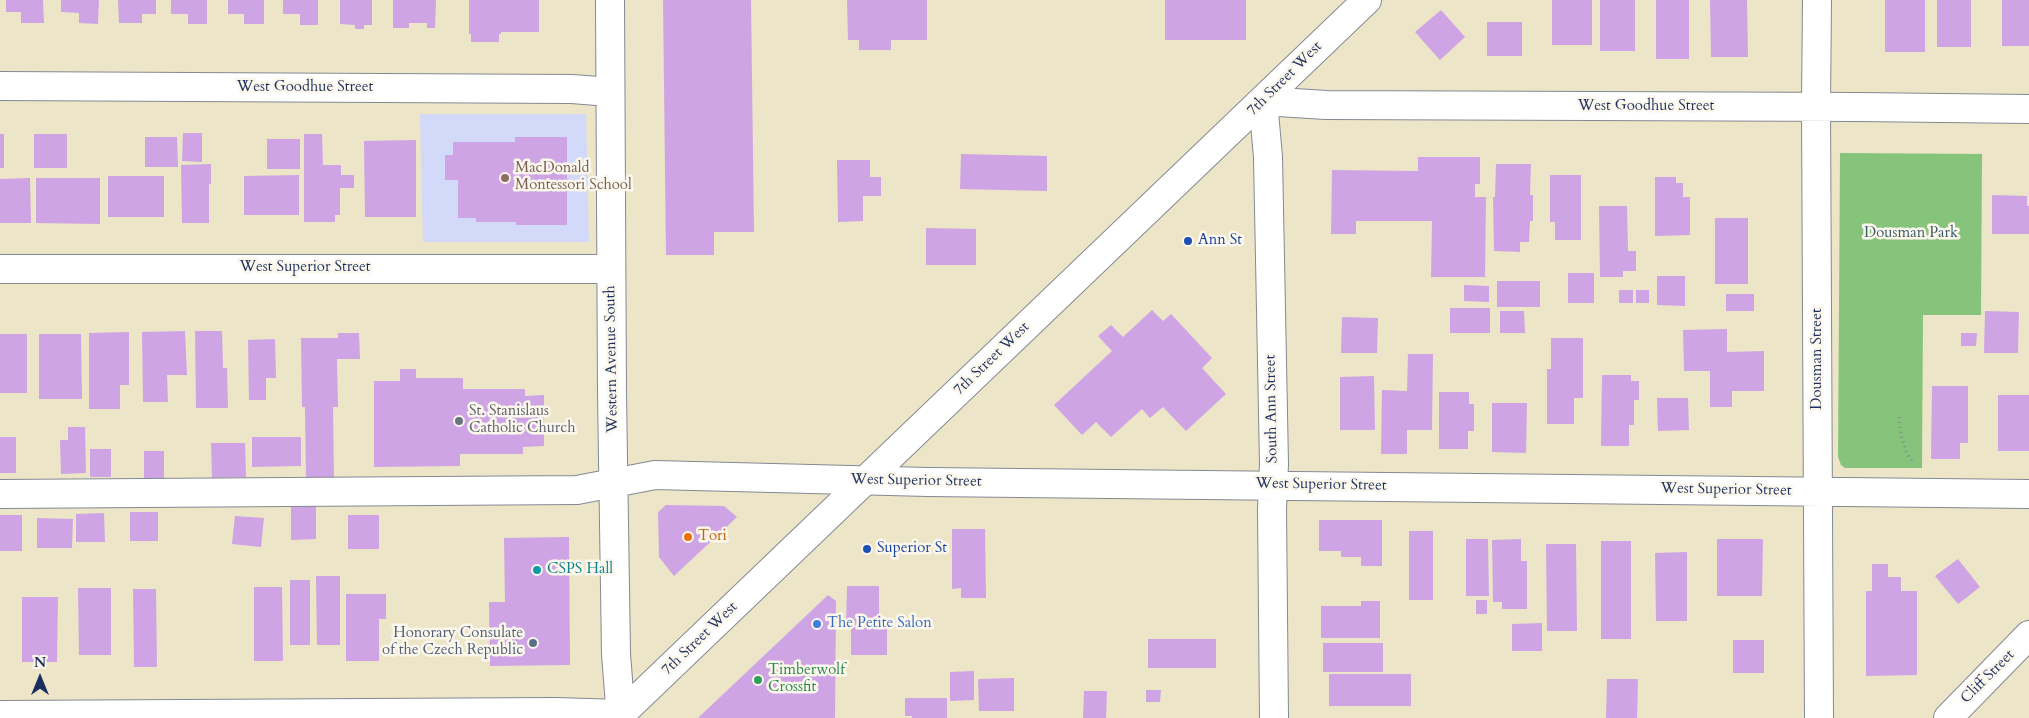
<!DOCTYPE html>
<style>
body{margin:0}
#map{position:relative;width:2029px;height:718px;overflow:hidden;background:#ece5c7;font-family:Cardo,serif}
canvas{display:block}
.north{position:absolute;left:15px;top:653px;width:50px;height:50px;-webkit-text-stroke:4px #fbf7ec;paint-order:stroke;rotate:0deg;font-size:14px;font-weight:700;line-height:20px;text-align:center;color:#1b2f5e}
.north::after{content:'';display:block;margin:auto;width:18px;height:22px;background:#1b2f5e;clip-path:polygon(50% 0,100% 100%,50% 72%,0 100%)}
</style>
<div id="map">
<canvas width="2029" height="718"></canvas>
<div class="north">N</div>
</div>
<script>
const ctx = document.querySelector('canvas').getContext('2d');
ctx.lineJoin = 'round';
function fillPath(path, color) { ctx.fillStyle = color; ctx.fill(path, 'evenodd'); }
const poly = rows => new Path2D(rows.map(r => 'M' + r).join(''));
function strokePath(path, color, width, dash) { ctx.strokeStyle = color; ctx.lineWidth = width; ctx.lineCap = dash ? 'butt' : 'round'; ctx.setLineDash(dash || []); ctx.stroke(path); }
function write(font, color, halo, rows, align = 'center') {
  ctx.font = font + ' Cardo,serif'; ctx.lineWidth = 5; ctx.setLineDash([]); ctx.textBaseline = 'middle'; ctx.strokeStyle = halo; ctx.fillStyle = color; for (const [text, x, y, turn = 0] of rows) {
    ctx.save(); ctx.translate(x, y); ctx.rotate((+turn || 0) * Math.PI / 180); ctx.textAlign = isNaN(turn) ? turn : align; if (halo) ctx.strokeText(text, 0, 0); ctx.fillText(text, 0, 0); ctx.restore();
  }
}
fillPath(poly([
 [420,114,586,114,589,242,423,242]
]), '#d2d9f9');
fillPath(poly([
 [1840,153,1982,154,1981,315,1923,315,1922,468,1845,468,1841,465,1838,457]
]), '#86c47b');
fillPath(poly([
 [6,0,43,0,44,23,21,23,21,12,6,12],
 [61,0,99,0,98,24,79,23,79,13,61,12],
 [118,0,156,0,156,14,142,14,142,23,119,23],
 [171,0,207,0,207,24,188,24,188,14,171,14],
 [228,0,264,0,264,24,244,24,244,14,228,14],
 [283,0,318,0,318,25,300,25,300,14,283,14],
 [340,0,372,0,372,25,364,25,364,29,355,29,355,25,340,24],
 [393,0,436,0,435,28,427,28,427,23,409,23,409,28,393,28],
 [469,0,539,0,539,32,501,32,501,34,499,34,499,42,471,42,471,34,469,34],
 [663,0,751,0,754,232,714,232,714,255,666,255],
 [847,0,927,0,927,40,891,40,891,50,859,50,859,40,848,40],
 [1165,0,1246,0,1246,40,1165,40],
 [1552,0,1592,0,1592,45,1552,45],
 [1600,0,1635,0,1635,51,1600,51],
 [1656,0,1689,0,1689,59,1656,59],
 [1710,0,1747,0,1748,57,1711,57],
 [1885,0,1925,0,1925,52,1885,52],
 [1937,0,1971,0,1971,47,1937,47],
 [2002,0,2029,0,2029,46,2002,46],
 [1441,10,1465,37,1440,60,1415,32],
 [1487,22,1522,22,1522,56,1487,56],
 [183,133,202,133,202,162,182,161],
 [0,134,4,134,4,168,0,168],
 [34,134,67,134,67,168,34,168],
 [304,134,322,134,323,165,341,165,341,175,354,175,354,188,340,188,340,215,335,215,335,222,304,222],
 [145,137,177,137,178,167,145,167],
 [515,137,567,137,567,225,516,225,516,222,476,222,476,218,458,218,458,180,445,180,445,155,453,155,453,142,515,142],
 [267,139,300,139,300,169,267,169],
 [416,140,416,217,365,217,364,141],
 [961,154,1047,156,1047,191,960,189],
 [1418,157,1480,157,1480,184,1475,184,1475,197,1486,197,1485,277,1431,277,1432,221,1356,221,1356,234,1331,234,1332,170,1418,171],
 [837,160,870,160,870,177,881,177,881,196,863,196,863,221,838,222],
 [211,164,211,184,209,184,209,223,182,223,181,165],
 [1496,164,1531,164,1530,195,1533,195,1533,221,1530,221,1529,242,1520,242,1520,252,1494,251,1493,197,1495,197],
 [299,175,299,215,244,215,244,176],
 [1550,175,1581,175,1581,240,1555,240,1555,222,1550,222],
 [108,176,164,176,164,217,108,217],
 [1655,177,1676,177,1676,183,1683,183,1683,197,1690,197,1690,235,1655,236],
 [30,178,31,223,0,223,0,179],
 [36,178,100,178,100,224,36,223],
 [1992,195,2027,196,2027,206,2029,206,2029,234,1992,234],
 [1599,206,1627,206,1628,251,1636,251,1636,271,1623,271,1623,277,1600,277],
 [1715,218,1748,218,1748,284,1715,284],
 [926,228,976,229,976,265,926,265],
 [1568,273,1594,273,1594,303,1568,303],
 [1657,276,1685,276,1685,306,1657,305],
 [1497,281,1540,281,1540,307,1497,307],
 [1464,285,1489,286,1489,302,1464,301],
 [1619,290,1633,290,1633,303,1619,303],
 [1636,290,1649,290,1649,303,1636,303],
 [1726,294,1754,294,1754,311,1726,311],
 [1450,308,1490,308,1490,333,1450,333],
 [1152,310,1163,321,1171,314,1212,358,1202,368,1226,394,1186,431,1163,407,1150,418,1142,409,1111,437,1096,422,1082,435,1054,405,1112,351,1098,336,1111,325,1123,337],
 [1500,311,1524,311,1525,333,1500,333],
 [1985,311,2019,312,2018,353,1984,353],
 [1342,317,1378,318,1377,353,1341,353],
 [1727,329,1727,352,1764,351,1764,391,1732,391,1732,407,1710,407,1710,371,1684,371,1683,330],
 [185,331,187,375,167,375,168,402,143,402,142,332],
 [195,331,222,331,223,368,227,368,228,408,196,408],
 [129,332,129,385,120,385,120,409,89,409,89,333],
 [338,333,359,333,360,359,337,359,338,407,333,407,334,480,306,480,305,407,302,407,301,338,338,338],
 [1961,333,1977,333,1976,346,1961,346],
 [0,334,27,334,27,393,0,393],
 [39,334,81,334,82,399,39,399],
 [1551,338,1583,338,1583,398,1574,398,1574,424,1547,424,1547,369,1551,369],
 [275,339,276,378,266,378,266,400,249,400,248,340],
 [1408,354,1433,354,1432,430,1407,430,1407,454,1381,454,1382,390,1407,391],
 [400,369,416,369,416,378,463,378,463,389,525,389,525,396,544,395,544,446,523,447,523,454,460,454,460,466,374,467,374,381,400,381],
 [1602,375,1631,375,1631,381,1639,381,1639,400,1634,400,1634,425,1629,425,1629,446,1601,446],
 [1374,376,1375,430,1340,430,1340,377],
 [1932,386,1968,386,1968,443,1960,443,1960,459,1931,459],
 [1439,392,1469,392,1469,404,1474,404,1474,431,1468,431,1468,449,1439,449],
 [1998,395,2029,395,2029,451,1998,451],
 [1657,398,1688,398,1689,430,1658,431],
 [1492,403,1527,403,1526,453,1492,452],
 [68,427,85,427,86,473,61,474,60,440,68,440],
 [0,437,16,437,16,473,0,473],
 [252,437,301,437,301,466,252,467],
 [211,443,245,443,246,477,212,478],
 [90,449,111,449,111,477,90,477],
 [144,451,164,451,164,480,144,480],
 [666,505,724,506,737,517,674,576,659,557,658,512],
 [291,506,316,506,316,539,291,540],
 [130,512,158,512,158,541,130,541],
 [104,513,105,542,76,542,76,514],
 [0,515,22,515,22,551,0,551],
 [348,515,379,515,379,549,348,549],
 [235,516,264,518,261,547,232,544],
 [37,518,73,519,72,548,37,548],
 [1319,520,1382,520,1382,566,1361,566,1361,557,1341,557,1341,551,1319,551],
 [952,529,985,529,986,598,961,598,961,588,952,589],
 [1409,531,1433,531,1433,600,1409,600],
 [569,537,570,665,490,666,489,602,505,602,504,538],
 [1466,539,1488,539,1489,596,1466,596],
 [1521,539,1521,561,1527,561,1527,609,1502,609,1502,602,1493,602,1492,540],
 [1717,539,1763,539,1762,596,1717,596],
 [1601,541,1631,541,1631,639,1601,639],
 [1546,544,1576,544,1577,631,1547,631],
 [1687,552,1687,621,1656,621,1655,553],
 [1958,559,1980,587,1958,604,1935,576],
 [1872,564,1888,564,1888,577,1901,577,1901,591,1917,591,1917,675,1866,676,1866,591,1872,591],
 [316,576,340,576,340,645,317,645],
 [290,580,310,580,310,645,290,645],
 [847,586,879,586,879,623,887,623,887,655,851,655,851,626,846,626],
 [254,587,282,587,283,661,254,661],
 [78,588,111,588,111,655,79,655],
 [133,589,156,589,157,667,134,667],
 [346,594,386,594,386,619,379,619,379,661,346,661],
 [828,595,836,601,835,718,698,718],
 [22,597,58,597,57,662,22,662],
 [1476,600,1487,600,1487,614,1476,614],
 [1361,601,1380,601,1380,638,1321,638,1321,606,1361,606],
 [1542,623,1542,651,1512,651,1512,624],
 [1148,639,1216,639,1216,668,1148,668],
 [1733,640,1764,640,1764,673,1733,673],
 [1323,643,1383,643,1383,672,1323,672],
 [974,671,974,700,950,701,950,672],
 [1329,674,1411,674,1411,706,1329,706],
 [1014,678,1014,711,979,711,978,679],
 [1607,679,1638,679,1637,718,1606,718],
 [1146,690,1161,690,1160,702,1146,702],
 [1084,691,1107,691,1106,718,1083,718],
 [905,698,947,698,947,718,912,718,912,716,905,716]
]), '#cea4e5');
const minor = poly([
 [610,0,612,393,616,654,621,718],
 [1817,0,1816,107,1819,718],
 [0,86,572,89,610,92],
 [0,269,611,269],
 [0,494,577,490,655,475,928,482,2029,494],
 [0,715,555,712,621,714],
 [1274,718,1272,509,1274,464,1268,157,1263,101,1326,105,1857,107,2029,109],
 [1948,718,2029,635]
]);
const major = poly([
 [617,718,1367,0]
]);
strokePath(minor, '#848a92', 30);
strokePath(major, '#848a92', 30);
strokePath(poly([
 [1899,417,1901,436,1907,454,1914,463]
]), '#848a92', 3, [1, 4]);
strokePath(minor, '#fff', 28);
strokePath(major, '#fff', 28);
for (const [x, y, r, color] of [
 [505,178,5,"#8d6e63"],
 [1188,241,5,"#1a4fb4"],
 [459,421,5,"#6b7280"],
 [688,537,5,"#e8710a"],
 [867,549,5,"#1a4fb4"],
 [537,570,5,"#0f9aa8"],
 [817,624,5,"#3f7fe0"],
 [533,643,5,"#5c6f8a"],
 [758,680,5,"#2e9e5b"]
]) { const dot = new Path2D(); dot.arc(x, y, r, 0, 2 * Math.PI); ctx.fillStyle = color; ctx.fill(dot); strokePath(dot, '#fbf7ec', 2); }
write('15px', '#1b2f5e', '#fbf7ec', [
 ["7th Street West",1285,79,-45],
 ["West Goodhue Street",305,88],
 ["West Goodhue Street",1646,107],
 ["West Superior Street",305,268],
 ["Western Avenue South",612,359,-91],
 ["7th Street West",992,359,-44],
 ["Dousman Street",1818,359,-90],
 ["South Ann Street",1272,409,-91],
 ["West Superior Street",916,481,1],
 ["West Superior Street",1321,485,1],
 ["West Superior Street",1726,490,1],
 ["7th Street West",700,639,-44],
 ["Cliff Street",1988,677,-45]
]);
write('15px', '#785e54', '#fbf7ec', [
 ["MacDonald",515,169],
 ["Montessori School",515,186]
], 'left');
write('15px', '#3b5c67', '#fbf7ec', [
 ["Dousman Park",1911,234]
]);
write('15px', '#164399', '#fbf7ec', [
 ["Ann St",1198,241],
 ["Superior St",877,549]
], 'left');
write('15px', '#5b616d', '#fbf7ec', [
 ["St. Stanislaus",469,412],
 ["Catholic Church",469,429]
], 'left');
write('15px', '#c56008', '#fbf7ec', [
 ["Tori",698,537]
], 'left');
write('15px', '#0d838f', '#fbf7ec', [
 ["CSPS Hall",547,570]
], 'left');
write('15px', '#366cbe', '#fbf7ec', [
 ["The Petite Salon",827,624]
], 'left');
write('15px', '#4e5e75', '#fbf7ec', [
 ["Honorary Consulate",523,634],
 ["of the Czech Republic",523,651]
], 'right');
write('15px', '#27864d', '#fbf7ec', [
 ["Timberwolf",768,671],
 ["Crossfit",768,688]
], 'left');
</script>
